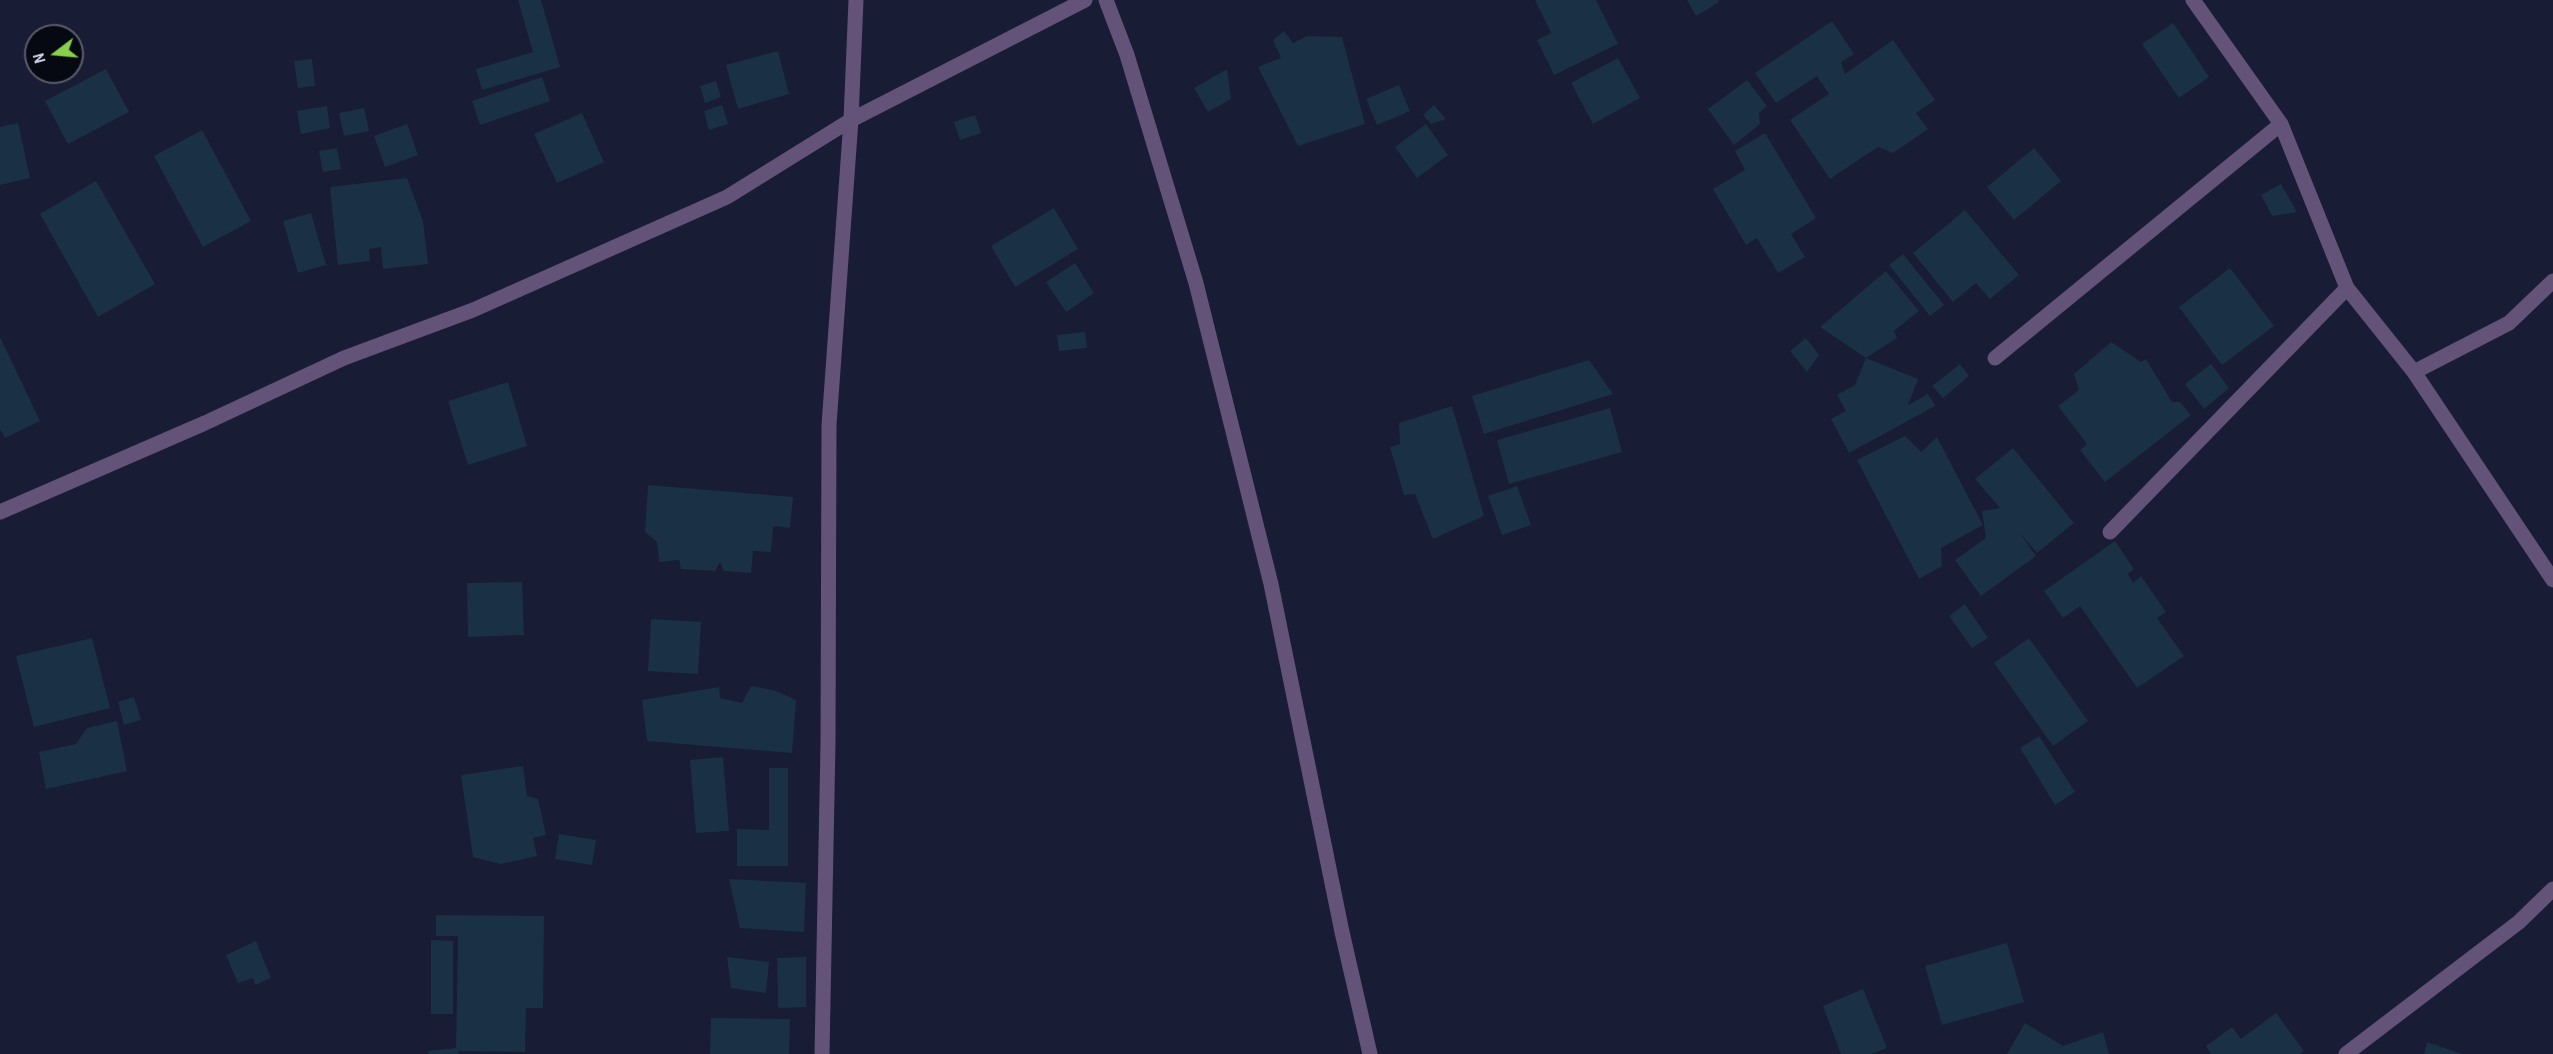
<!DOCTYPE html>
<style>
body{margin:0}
#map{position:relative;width:2553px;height:1054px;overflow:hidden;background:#181c34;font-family:"Archivo Narrow",sans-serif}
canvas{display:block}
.north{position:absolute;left:24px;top:24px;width:60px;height:60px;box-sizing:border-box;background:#060812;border:2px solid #5a5c69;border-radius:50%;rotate:254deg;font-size:16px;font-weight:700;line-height:24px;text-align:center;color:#d7dbec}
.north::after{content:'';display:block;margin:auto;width:21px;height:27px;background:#89cf49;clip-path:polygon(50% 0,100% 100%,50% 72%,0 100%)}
</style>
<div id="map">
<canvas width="2553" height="1054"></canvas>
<div class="north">N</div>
</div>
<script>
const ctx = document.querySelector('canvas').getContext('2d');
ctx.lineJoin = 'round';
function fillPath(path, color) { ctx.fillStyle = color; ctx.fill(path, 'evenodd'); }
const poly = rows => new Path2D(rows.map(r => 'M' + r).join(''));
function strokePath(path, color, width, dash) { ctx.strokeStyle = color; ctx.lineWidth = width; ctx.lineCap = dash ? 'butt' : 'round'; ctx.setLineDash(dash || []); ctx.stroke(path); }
fillPath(poly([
 [518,0,541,0,560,67,482,90,476,69,533,52],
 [1535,0,1596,0,1618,44,1554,75,1537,40,1551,33],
 [1687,0,1718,0,1719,2,1696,16],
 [1832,21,1854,54,1841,62,1845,74,1893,40,1935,100,1916,113,1928,129,1893,153,1878,147,1830,179,1790,120,1829,94,1817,76,1776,103,1755,73],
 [2173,23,2209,77,2179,98,2142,44],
 [1284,31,1293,43,1307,36,1342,37,1365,124,1298,146,1258,67,1281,58,1273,40],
 [778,51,789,94,738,109,726,65],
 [1618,58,1640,98,1593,124,1571,83],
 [312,59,315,86,298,88,294,61],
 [106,69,129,112,68,144,45,101],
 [1227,69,1231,99,1208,112,1194,88],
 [542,77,550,101,480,125,472,101],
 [1747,80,1767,106,1759,113,1760,124,1734,145,1708,109],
 [716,81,721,97,705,103,700,86],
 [1399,85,1410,111,1377,125,1366,99],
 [722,105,728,124,709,130,704,111],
 [1434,105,1446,119,1431,124,1423,115],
 [327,106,330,128,301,134,297,111],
 [364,108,369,131,344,136,339,113],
 [582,113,604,162,557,183,534,134],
 [975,115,981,133,960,140,954,122],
 [18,123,30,178,0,185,0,127],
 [407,124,418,155,385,167,374,136],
 [1426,124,1448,155,1417,178,1395,147],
 [202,130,251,221,203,247,154,156],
 [1765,133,1816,218,1791,234,1805,257,1778,273,1757,238,1746,245,1713,189,1745,170,1735,151],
 [337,148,341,169,323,172,319,151],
 [2034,148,2061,181,2014,220,1987,187],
 [407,178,423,221,428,264,383,269,381,247,369,249,370,261,338,265,330,187],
 [96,181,155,284,98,317,40,214],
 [2281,184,2297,212,2272,216,2261,195],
 [1054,208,1078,249,1015,287,991,246],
 [1965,210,2019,275,1990,299,1976,283,1953,302,1913,253],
 [311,213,326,265,298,273,283,221],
 [1903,254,1944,305,1930,316,1889,265],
 [1075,263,1094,293,1066,312,1046,282],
 [2230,268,2274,326,2222,365,2179,307],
 [1886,271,1919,311,1894,331,1897,338,1866,358,1820,327],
 [1085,332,1087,348,1059,351,1057,335],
 [0,337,40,421,5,438,0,429],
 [1806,338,1819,355,1807,372,1790,351],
 [2111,342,2141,362,2146,359,2172,402,2180,402,2191,415,2105,482,2080,450,2087,444,2058,406,2079,390,2074,374],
 [1866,358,1918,379,1908,405,1928,394,1935,406,1849,453,1831,419,1846,411,1837,395,1855,385],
 [1589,360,1613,394,1484,434,1472,396],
 [1960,364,1969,376,1943,398,1932,386],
 [2211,364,2229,388,2204,409,2185,384],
 [508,382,527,446,468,465,448,401],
 [1452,406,1484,516,1433,539,1415,494,1404,495,1390,447,1400,444,1399,423],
 [1610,408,1622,452,1509,484,1497,440],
 [1905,436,1921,452,1937,437,1983,525,1941,548,1942,566,1919,579,1857,460],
 [2013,448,2074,523,2037,553,2019,532,2036,556,1981,596,1955,560,1986,538,1982,511,2000,508,1975,479],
 [648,485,793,497,790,528,773,526,771,552,753,551,751,573,724,571,720,562,715,571,681,569,679,560,659,562,657,542,645,532],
 [1517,486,1531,525,1502,535,1488,496],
 [2115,541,2134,569,2128,574,2133,583,2141,576,2166,612,2157,618,2184,656,2137,688,2080,606,2063,618,2044,591],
 [522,582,524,635,468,637,467,583],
 [1965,604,1988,638,1972,648,1949,616],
 [651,619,701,622,698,674,648,671],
 [92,638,110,708,34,727,16,656],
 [2029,638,2088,721,2053,746,1994,663],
 [751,686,776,691,796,700,792,753,647,741,642,700,719,687,720,698,742,703],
 [134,697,141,720,124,725,118,702],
 [117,721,127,771,46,789,39,752,76,744,87,728],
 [2039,736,2075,792,2055,805,2020,748],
 [723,757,729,831,696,833,690,760],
 [523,766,527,796,538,799,546,835,533,838,537,856,501,864,473,857,461,775],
 [769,768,788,768,788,866,737,866,737,829,769,830],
 [559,834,596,840,592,865,555,859],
 [729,879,806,883,804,932,740,928],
 [436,915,544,916,543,1008,526,1008,525,1052,458,1051,459,1054,429,1054,428,1051,456,1048,458,936,436,936],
 [431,940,453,941,453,1014,431,1014],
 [256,941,271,978,255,985,253,978,238,983,226,955],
 [2007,943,2024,1002,1942,1025,1925,966],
 [727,957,769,962,766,993,731,988],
 [806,957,806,1007,778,1008,777,958],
 [1863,989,1887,1048,1871,1054,1841,1054,1823,1006],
 [2276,1013,2304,1051,2300,1054,2211,1054,2206,1046,2232,1027,2241,1039],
 [711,1018,790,1019,789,1054,710,1054],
 [2025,1023,2063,1046,2103,1032,2109,1054,2007,1054],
 [2427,1042,2462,1054,2424,1054]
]), '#1a3045');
strokePath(poly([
 [1106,0,1127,55,1196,283,1271,584,1342,932,1370,1054],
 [2193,0,2281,124,2347,288],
 [1995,358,2281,124],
 [2414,372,2509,323,2553,281],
 [0,512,205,423,344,358,473,310,727,197,851,120,1085,0],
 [2110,532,2347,288,2414,372,2553,580],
 [822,1054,828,743,829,425,851,120,856,0],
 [2346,1054,2519,922,2553,889]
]), '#635378', 15);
</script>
